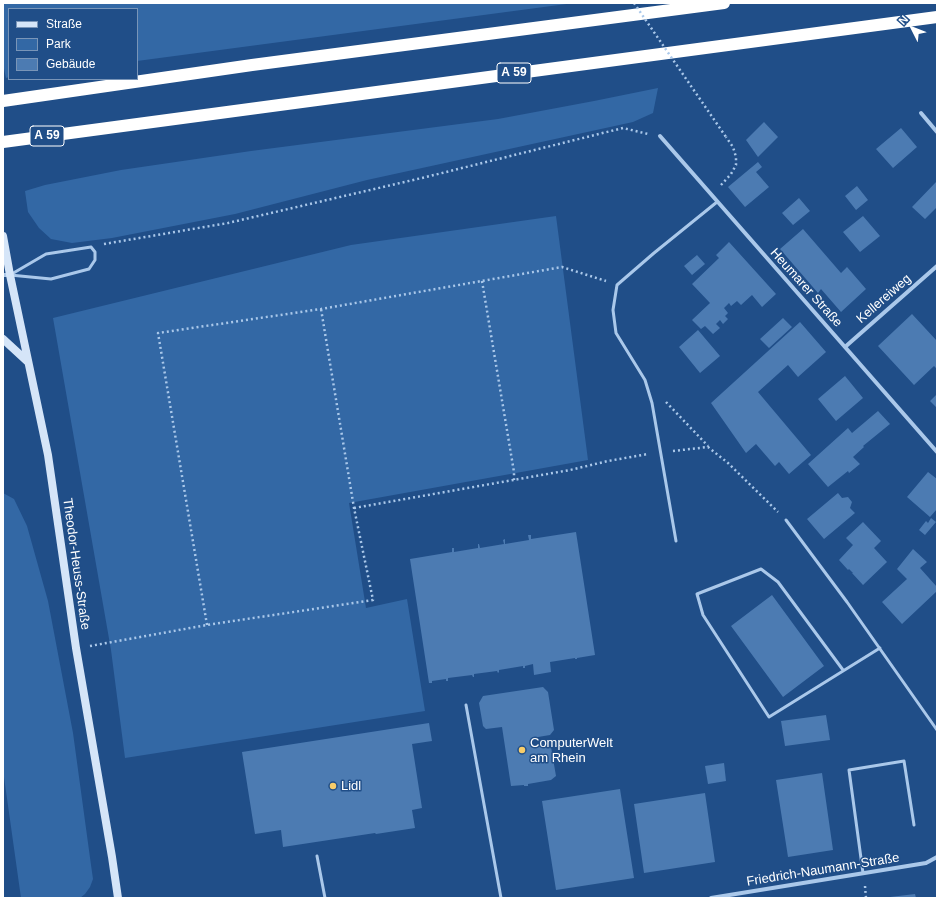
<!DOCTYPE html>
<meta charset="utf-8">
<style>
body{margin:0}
#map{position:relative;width:940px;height:901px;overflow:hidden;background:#204e88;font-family:Helvetica,sans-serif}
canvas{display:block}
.frame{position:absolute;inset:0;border:4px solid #fff;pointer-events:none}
.legend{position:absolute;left:8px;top:8px;width:130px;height:72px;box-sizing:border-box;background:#204e88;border:1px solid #7995b8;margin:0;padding:5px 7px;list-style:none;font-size:12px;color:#fff}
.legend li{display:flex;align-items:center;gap:8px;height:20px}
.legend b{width:20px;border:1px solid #7995b8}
.north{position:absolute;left:892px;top:8px;width:40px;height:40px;-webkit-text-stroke:3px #204e88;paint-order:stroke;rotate:312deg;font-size:11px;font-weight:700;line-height:16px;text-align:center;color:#fff}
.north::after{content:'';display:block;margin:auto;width:14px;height:18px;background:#fff;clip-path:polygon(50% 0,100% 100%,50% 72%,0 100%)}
</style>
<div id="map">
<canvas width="940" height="901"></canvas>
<div class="frame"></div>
<ul class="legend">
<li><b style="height:5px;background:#d5e5f8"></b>Straße</li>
<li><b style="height:11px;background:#3368a5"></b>Park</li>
<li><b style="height:11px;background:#4c7bb2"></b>Gebäude</li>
</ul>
<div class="north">N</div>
</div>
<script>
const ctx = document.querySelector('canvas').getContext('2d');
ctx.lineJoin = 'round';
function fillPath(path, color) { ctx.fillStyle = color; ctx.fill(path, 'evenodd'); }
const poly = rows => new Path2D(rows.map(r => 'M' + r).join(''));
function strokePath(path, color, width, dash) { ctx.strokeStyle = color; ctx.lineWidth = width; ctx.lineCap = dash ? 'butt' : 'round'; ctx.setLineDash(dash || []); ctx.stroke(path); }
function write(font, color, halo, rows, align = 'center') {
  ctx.font = font + ' Helvetica,sans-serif'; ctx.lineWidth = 3; ctx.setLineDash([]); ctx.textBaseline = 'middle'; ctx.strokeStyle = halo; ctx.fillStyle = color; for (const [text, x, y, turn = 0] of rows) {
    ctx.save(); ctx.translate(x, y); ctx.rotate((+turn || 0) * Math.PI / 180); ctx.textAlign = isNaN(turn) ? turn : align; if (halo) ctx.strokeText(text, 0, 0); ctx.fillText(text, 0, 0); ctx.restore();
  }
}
fillPath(poly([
 [3,3,574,3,137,61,137,9,9,9,9,77,6,78,3,64],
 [658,88,653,113,633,122,367,180,235,214,112,238,72,243,51,239,39,228,28,212,25,191,45,185,121,170,251,151,498,119,594,101],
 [556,216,588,460,349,503,366,608,407,599,425,711,125,758,111,650,53,318,351,245],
 [3,493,14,499,27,526,48,601,73,733,91,865,93,879,90,887,85,894,80,898,21,898,3,770]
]), '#3368a5');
fillPath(poly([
 [764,122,778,137,758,157,746,140],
 [901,128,917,147,893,168,876,149],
 [758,162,762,167,756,172,769,187,745,207,728,187],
 [937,181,937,207,925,219,912,207],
 [857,186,868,200,856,210,845,196],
 [799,198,810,211,793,225,782,213],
 [863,216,880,236,860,252,843,232],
 [803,229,841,273,847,267,866,289,841,312,821,289,818,293,780,249],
 [729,242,776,294,762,307,752,295,741,305,737,301,731,306,729,303,724,308,728,313,725,316,728,319,723,324,720,320,716,324,720,328,713,334,705,326,701,329,692,320,710,303,692,284,719,258,716,255],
 [697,255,705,264,692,275,684,266],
 [912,314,937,341,937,369,934,366,914,385,878,346],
 [783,318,792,327,769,348,760,339],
 [800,322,826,352,798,377,788,365,758,392,811,455,789,474,779,462,775,466,756,444,746,453,711,403],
 [698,330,720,356,700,373,679,347],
 [845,376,863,398,836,421,818,399],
 [937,394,937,408,930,401],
 [878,411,890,424,863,446,864,447,853,457,860,464,849,473,848,471,828,487,808,464,848,428,852,433],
 [928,472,937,479,937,509,930,517,907,497],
 [838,493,842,498,848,497,852,502,850,508,855,513,824,539,807,519],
 [931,518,936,522,925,535,919,530,926,521,928,523],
 [863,522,881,541,874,548,887,562,863,585,852,573,853,573,849,569,848,570,839,560,853,545,846,538],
 [576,532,595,655,577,658,577,659,575,659,575,658,550,662,551,672,534,675,533,664,525,666,525,668,523,668,523,666,499,670,499,672,498,673,497,671,474,674,474,677,473,677,472,675,448,678,448,681,446,681,446,679,432,681,432,683,429,683,410,559,452,552,452,548,454,548,454,552,478,548,478,544,479,544,480,548,504,544,503,540,505,539,505,544,529,540,528,535,531,535,531,539],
 [913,549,927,562,920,568,937,587,937,591,902,624,882,602,907,579,897,569],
 [772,595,824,666,783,697,731,626],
 [543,687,548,692,554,730,550,735,532,738,533,746,546,744,551,747,556,776,551,780,528,784,528,786,524,786,524,785,511,786,502,727,486,729,483,726,479,703,483,696],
 [826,715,830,740,785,746,781,721],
 [429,723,432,741,412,744,422,808,412,810,415,828,376,834,375,833,283,847,281,830,255,834,242,752],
 [724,763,726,781,708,784,705,766],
 [822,773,833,850,788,857,776,780],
 [620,789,634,878,556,890,542,801],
 [705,793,715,862,644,873,634,804],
 [915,894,916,898,890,898,890,897]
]), '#4c7bb2');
strokePath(poly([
 [721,185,731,174,736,165,736,157,733,147,726,137],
 [104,244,228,223,426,177,623,128,648,134],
 [482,281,514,472,514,480],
 [666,402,708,446],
 [673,451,708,447,728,463,778,512],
 [354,508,570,470,608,461,648,454],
 [207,625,158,333,321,309,562,267,606,281],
 [90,646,207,625,373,600,354,508,321,309],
 [865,886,866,898]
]), '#aac8ea', 2.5, [2, 3]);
strokePath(poly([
 [91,247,95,252,95,260,89,269,51,279,10,275,46,254,91,247],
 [786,520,847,602,937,730],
 [676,541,652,403,645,380,616,333,613,310,617,285,654,253,717,202],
 [843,670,778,582,761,569,697,594,703,615,769,717,880,648],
 [466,705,501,898],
 [317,856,325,898],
 [863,873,849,770,904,761,914,825]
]), '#aac8ea', 3);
strokePath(poly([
 [921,113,937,132],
 [660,136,937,452],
 [3,275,10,275],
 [845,347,937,266],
 [711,898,926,863,937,857]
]), '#aac8ea', 4);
strokePath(poly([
 [3,236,10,275,48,455,76,648,112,857,118,898],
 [3,339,28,362]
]), '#d5e5f8', 8);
strokePath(poly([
 [3,101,252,65,724,3],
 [3,142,937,17]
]), '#fff', 12);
strokePath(poly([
 [634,3,726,137]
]), '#aac8ea', 2.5, [2, 3]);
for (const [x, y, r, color] of [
 [522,750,4,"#f8cd6a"],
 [333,786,4,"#f8cd6a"]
]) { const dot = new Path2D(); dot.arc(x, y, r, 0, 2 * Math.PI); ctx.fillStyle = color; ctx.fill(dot); strokePath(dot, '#204e88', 1.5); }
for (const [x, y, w] of [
 [514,73,34],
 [47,136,34]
]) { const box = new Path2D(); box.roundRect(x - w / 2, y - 10, w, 20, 3); ctx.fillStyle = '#204e88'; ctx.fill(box); strokePath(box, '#fff', 1); }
write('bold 12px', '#fff', null, [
 ["A 59",514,73],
 ["A 59",47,136]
]);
write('13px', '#fff', '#204e88', [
 ["Heumarer Straße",806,288,48],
 ["Kellereiweg",884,299,-41],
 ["Theodor-Heuss-Straße",76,564,82],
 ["Friedrich-Naumann-Straße",823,870,-9]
]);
write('13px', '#fff', '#204e88', [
 ["ComputerWelt",530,743],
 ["am Rhein",530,758],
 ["Lidl",341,786]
], 'left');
</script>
